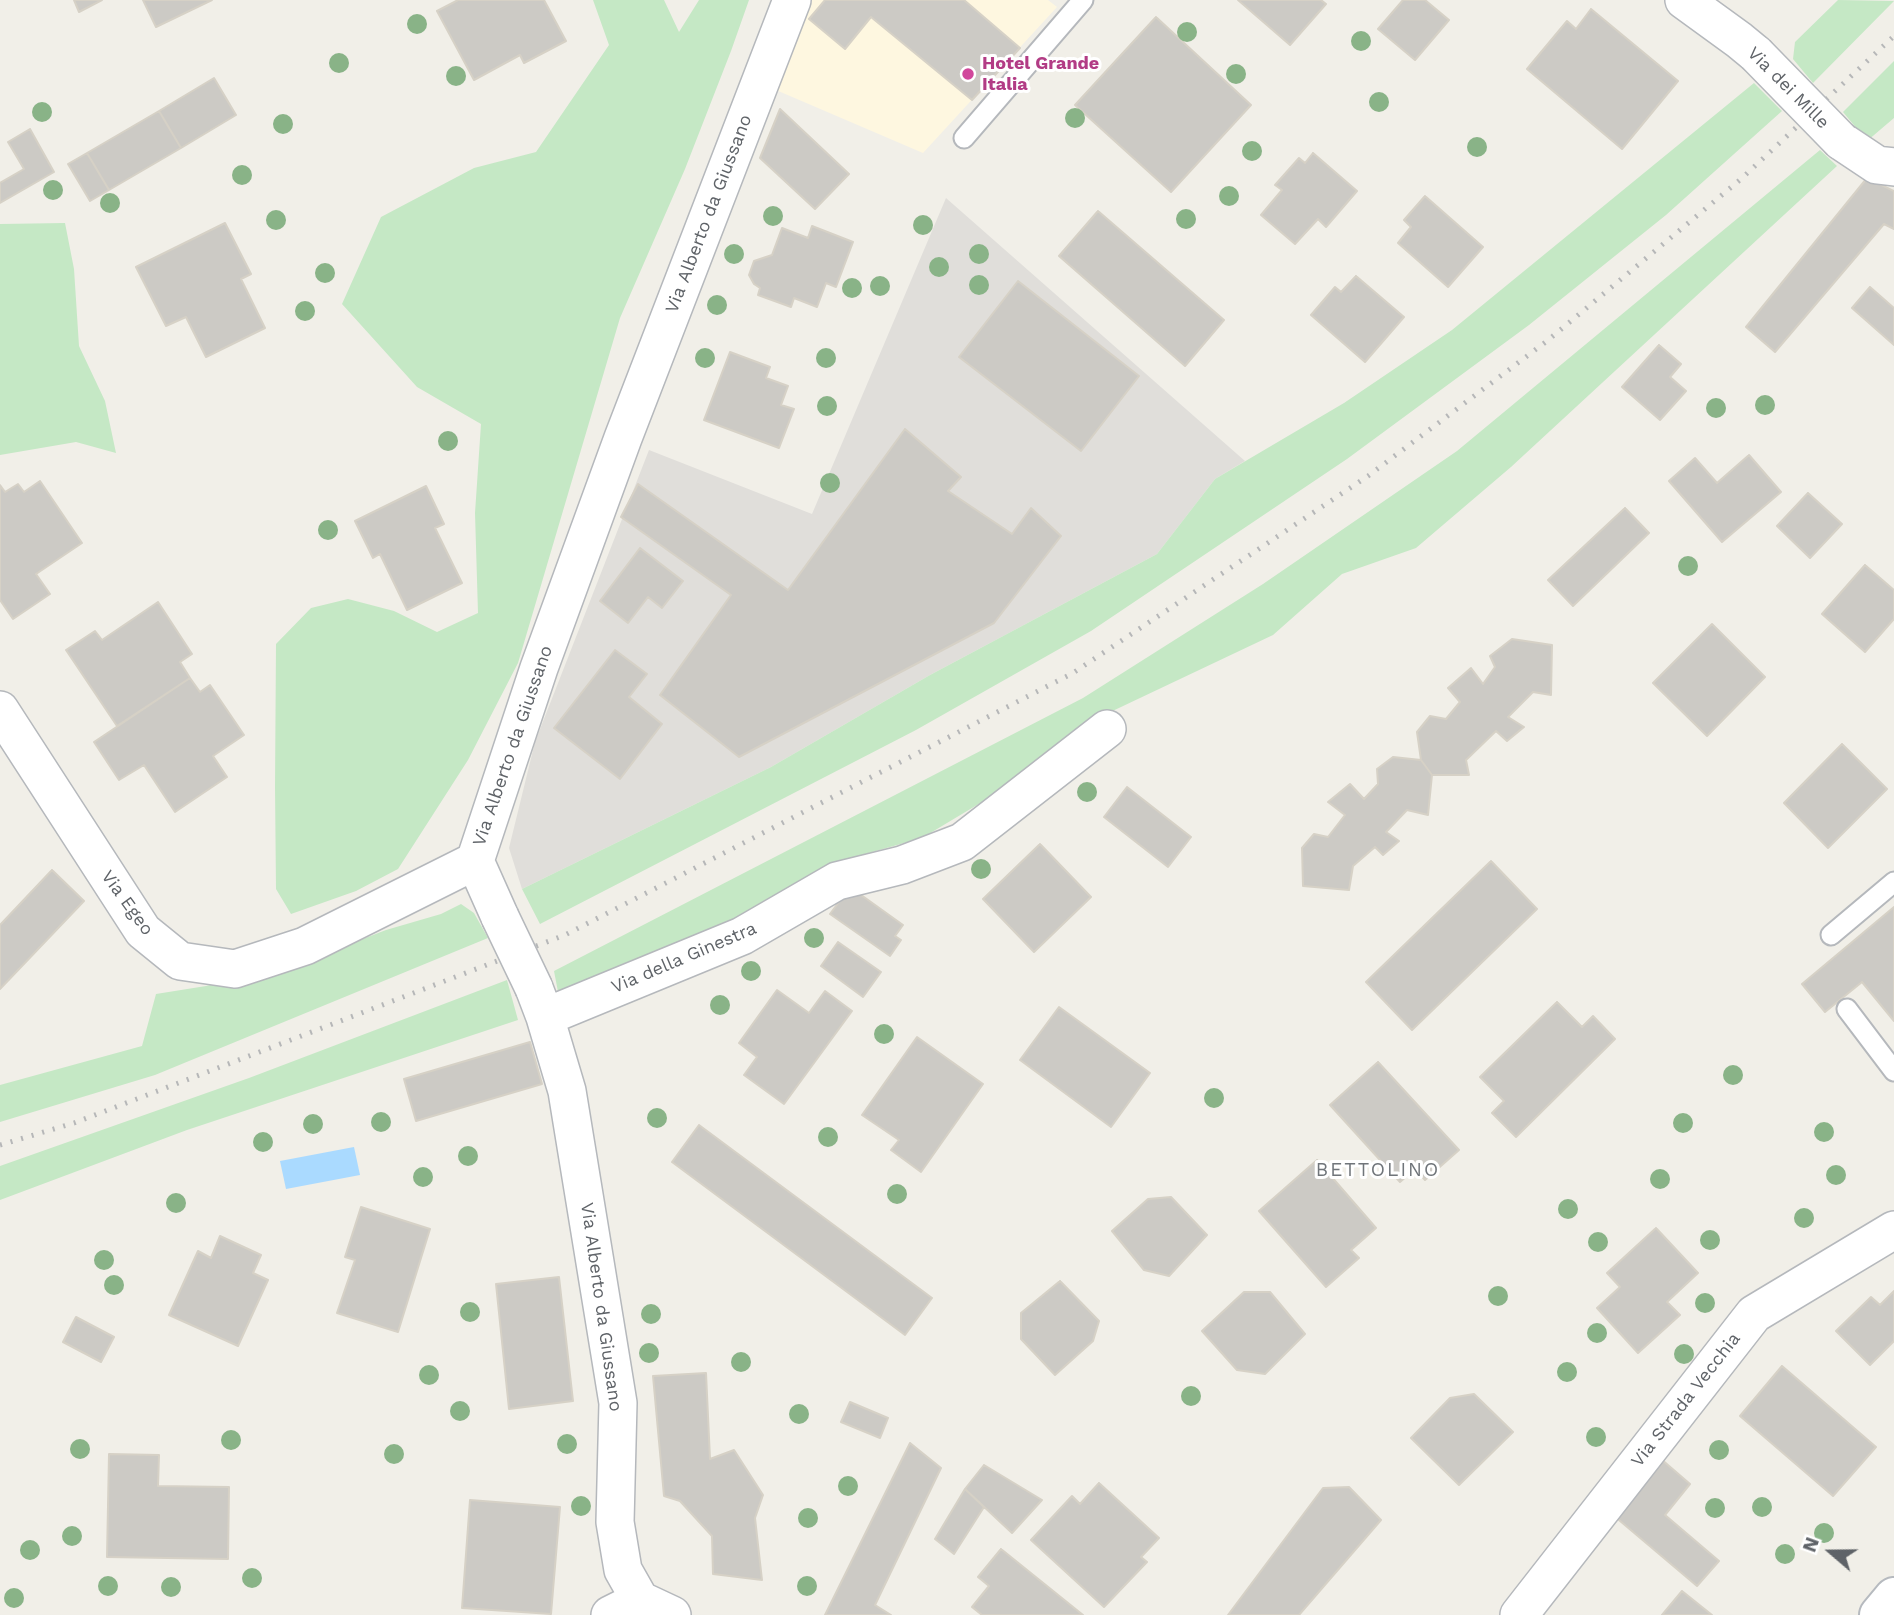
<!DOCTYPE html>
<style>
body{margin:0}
#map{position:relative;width:1894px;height:1615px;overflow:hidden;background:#f1efe8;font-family:"Work Sans",sans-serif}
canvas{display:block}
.north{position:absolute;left:1796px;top:1517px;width:70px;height:70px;-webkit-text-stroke:5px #fff;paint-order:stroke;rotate:290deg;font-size:19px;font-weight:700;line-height:28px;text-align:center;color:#5f6368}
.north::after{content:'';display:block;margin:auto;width:24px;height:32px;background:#5f6368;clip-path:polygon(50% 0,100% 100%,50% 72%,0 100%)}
</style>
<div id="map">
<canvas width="1894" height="1615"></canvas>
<div class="north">N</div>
</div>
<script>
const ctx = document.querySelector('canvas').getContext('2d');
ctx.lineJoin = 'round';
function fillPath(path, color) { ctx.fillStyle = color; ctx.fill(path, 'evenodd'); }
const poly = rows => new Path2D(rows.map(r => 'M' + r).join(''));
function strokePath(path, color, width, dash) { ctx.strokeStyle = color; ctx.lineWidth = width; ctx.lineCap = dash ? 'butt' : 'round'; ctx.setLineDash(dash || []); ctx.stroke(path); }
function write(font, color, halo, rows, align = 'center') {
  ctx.font = font + ' "Work Sans",sans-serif'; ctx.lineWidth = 6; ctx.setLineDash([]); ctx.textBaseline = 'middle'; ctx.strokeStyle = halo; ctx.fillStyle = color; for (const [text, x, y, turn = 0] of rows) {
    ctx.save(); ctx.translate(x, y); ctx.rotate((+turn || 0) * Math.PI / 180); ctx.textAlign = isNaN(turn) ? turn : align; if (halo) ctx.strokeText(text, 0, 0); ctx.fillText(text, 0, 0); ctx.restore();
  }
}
fillPath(poly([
 [808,0,1048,0,1057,7,923,153,776,90]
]), '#fef7e0');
fillPath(poly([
 [946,198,1245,461,1215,479,1157,554,930,675,771,767,522,889,509,848,535,742,649,450,812,514]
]), '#e0deda');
fillPath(poly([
 [593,0,664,0,679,32,699,0,749,0,731,51,685,169,620,318,518,663,468,760,398,869,356,891,291,914,276,889,275,787,276,644,311,608,348,599,394,611,437,632,478,613,475,513,481,424,417,387,342,304,381,217,474,168,536,152,609,45],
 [1838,0,1894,1,1813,83,1793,59,1795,42],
 [1894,61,1894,118,1867,141,1843,112],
 [1754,83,1782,111,1666,215,1529,325,1347,459,1091,631,916,730,540,924,522,889,771,767,930,675,1157,554,1215,479,1344,403,1452,330],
 [1820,150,1837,166,1511,467,1416,548,1342,574,1273,635,1102,716,1012,784,922,838,833,863,738,923,559,997,554,971,1083,698,1263,584,1457,451],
 [65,223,74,269,79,346,105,401,116,453,76,442,0,455,0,224],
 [461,904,474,913,488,938,155,1075,0,1122,0,1085,142,1046,156,994,206,986,293,966,386,930,441,914],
 [507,980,518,1020,187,1130,0,1200,0,1166,249,1078]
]), '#c5e8c5');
fillPath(poly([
 [354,1147,360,1175,286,1189,280,1161]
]), '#aadaff');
const building = poly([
 [74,0,102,0,79,12,74,0],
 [143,0,212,0,156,27,143,0],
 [458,0,544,0,566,41,524,63,520,55,474,80,437,11,458,0],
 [825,0,964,0,1020,48,972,100,871,17,845,49,809,19,825,0],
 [1238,0,1321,0,1326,4,1290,45,1238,0],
 [1403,0,1425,0,1449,20,1415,60,1378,29,1403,0],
 [1591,9,1678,81,1622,149,1527,69,1567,21,1576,29,1591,9],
 [1156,17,1251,105,1171,192,1075,105,1156,17],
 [214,78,236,115,181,148,159,111,214,78],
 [780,109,849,174,815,209,760,158,780,109],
 [159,111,181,148,109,190,87,153,159,111],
 [30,129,54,172,0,203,0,183,24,169,8,142,30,129],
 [87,153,109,190,90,201,68,164,87,153],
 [1313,153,1357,191,1326,227,1318,219,1295,244,1261,215,1282,190,1275,185,1299,158,1305,163,1313,153],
 [1867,178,1894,191,1894,229,1884,224,1775,352,1746,327,1867,178],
 [1425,196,1483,247,1448,287,1398,243,1411,227,1404,220,1425,196],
 [1098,211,1224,320,1185,366,1059,256,1098,211],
 [225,223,251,274,241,279,265,328,206,357,186,317,166,326,136,267,225,223],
 [812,226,853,242,836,287,826,283,817,307,794,298,791,307,758,295,760,288,754,284,749,275,754,261,772,255,782,228,808,238,812,226],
 [1356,276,1404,317,1365,362,1311,315,1335,287,1341,292,1356,276],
 [1018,281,1139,376,1081,451,959,357,1018,281],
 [1870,287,1894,308,1894,345,1852,308,1870,287],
 [1659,345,1681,364,1670,377,1686,391,1660,420,1622,387,1659,345],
 [730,352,770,367,766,378,788,386,781,405,794,409,779,448,704,420,730,352],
 [905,429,961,477,948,491,1012,534,1031,508,1061,536,994,623,739,757,660,695,731,595,621,517,638,484,788,590,905,429],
 [1749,455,1781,492,1722,542,1669,481,1695,458,1717,483,1749,455],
 [40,481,82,543,36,574,50,594,13,619,0,600,0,485,5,492,18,484,24,492,40,481],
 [426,486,444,524,435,528,462,583,407,610,380,554,373,558,355,521,426,486],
 [1808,493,1842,524,1810,558,1777,526,1808,493],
 [1625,508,1649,533,1573,606,1548,580,1625,508],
 [640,548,683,581,662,608,648,597,628,623,600,601,640,548],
 [1865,565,1894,590,1894,619,1865,652,1822,614,1865,565],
 [158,602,192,654,180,662,190,678,117,726,66,650,95,631,102,640,158,602],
 [1712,624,1765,677,1707,736,1653,683,1712,624],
 [1512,639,1552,645,1551,695,1533,692,1508,717,1524,727,1507,741,1496,731,1466,760,1469,775,1432,775,1421,760,1417,732,1430,716,1446,719,1460,702,1448,688,1471,668,1483,684,1495,667,1490,656,1512,639],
 [615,650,647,674,629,697,662,724,620,779,554,728,615,650],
 [190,678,200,692,210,685,244,735,213,756,227,777,175,812,144,765,119,780,94,742,190,678],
 [1842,744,1887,789,1828,848,1784,803,1842,744],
 [1393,757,1421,760,1432,775,1428,815,1407,810,1386,832,1399,841,1383,855,1375,847,1353,866,1349,890,1303,886,1302,848,1314,834,1328,837,1345,815,1328,802,1350,784,1364,799,1378,784,1377,769,1393,757],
 [1127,787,1191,837,1168,867,1104,817,1127,787],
 [1040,844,1091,897,1034,952,983,899,1040,844],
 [1491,861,1537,909,1412,1030,1366,982,1491,861],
 [52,870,84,901,0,989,0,925,52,870],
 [850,887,903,925,895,936,901,940,890,956,830,914,850,887],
 [1894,907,1894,1021,1862,982,1825,1012,1802,984,1894,907],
 [838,942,881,972,863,997,821,966,838,942],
 [777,990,809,1013,825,991,852,1011,784,1104,744,1075,757,1057,739,1043,777,990],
 [1557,1002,1582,1027,1593,1016,1615,1039,1516,1137,1492,1113,1504,1101,1480,1077,1557,1002],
 [1059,1007,1150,1073,1111,1127,1020,1060,1059,1007],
 [917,1037,983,1084,921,1172,891,1150,899,1140,862,1115,917,1037],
 [530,1042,542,1084,416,1121,404,1079,530,1042],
 [1378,1062,1459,1150,1425,1180,1415,1169,1400,1182,1330,1105,1378,1062],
 [699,1125,932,1298,905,1335,672,1162,699,1125],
 [1317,1160,1376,1228,1351,1250,1359,1258,1326,1287,1259,1211,1317,1160],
 [1171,1197,1207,1235,1169,1276,1144,1270,1112,1231,1148,1199,1171,1197],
 [361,1207,430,1229,398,1332,337,1313,355,1260,345,1257,361,1207],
 [1656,1228,1698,1273,1667,1302,1680,1315,1638,1353,1597,1308,1620,1287,1607,1273,1656,1228],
 [220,1236,261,1255,253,1273,268,1280,238,1346,169,1315,198,1251,211,1258,220,1236],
 [559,1277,573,1401,509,1409,496,1284,559,1277],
 [1060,1281,1099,1321,1093,1341,1055,1375,1021,1339,1021,1313,1060,1281],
 [1894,1291,1894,1341,1870,1365,1836,1331,1871,1297,1880,1305,1894,1291],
 [1244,1292,1270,1292,1305,1334,1265,1374,1237,1370,1202,1331,1244,1292],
 [76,1317,114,1337,101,1362,63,1342,76,1317],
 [1782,1366,1876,1447,1833,1496,1740,1416,1782,1366],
 [706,1373,710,1459,734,1450,763,1495,755,1518,762,1580,713,1574,712,1536,680,1501,664,1496,653,1376,706,1373],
 [1474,1394,1513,1432,1459,1485,1411,1438,1450,1398,1474,1394],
 [850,1402,888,1418,880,1438,841,1422,850,1402],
 [910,1443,941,1468,875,1605,891,1615,825,1615,910,1443],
 [109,1454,159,1455,158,1486,229,1487,228,1559,107,1557,109,1454],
 [1661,1459,1690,1484,1665,1515,1719,1561,1697,1586,1613,1515,1661,1459],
 [984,1465,1042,1500,1012,1533,965,1489,984,1465],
 [1099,1483,1159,1538,1141,1557,1147,1562,1104,1607,1031,1540,1072,1496,1080,1504,1099,1483],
 [1349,1487,1381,1520,1299,1615,1228,1615,1323,1488,1349,1487],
 [965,1489,984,1507,954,1554,935,1539,965,1489],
 [470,1500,560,1507,551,1614,462,1608,470,1500],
 [1001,1549,1083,1615,982,1615,972,1607,989,1586,978,1577,1001,1549],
 [1682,1591,1712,1615,1662,1615,1682,1591]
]);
fillPath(building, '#cccac5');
strokePath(building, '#d6d1c6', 2);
const lane = poly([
 [964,138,1083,0],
 [1831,935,1894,882],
 [1847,1009,1894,1071]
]);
const street = poly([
 [1684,0,1739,40,1756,54],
 [1841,141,1877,165,1894,167],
 [0,710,143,931,180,961,235,969,305,946,475,861],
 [500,917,475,861,539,668,623,438,792,0],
 [534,988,545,1017,567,1091,618,1403,615,1522,623,1570,640,1600,672,1615],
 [545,1017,742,936,837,881,902,865,962,842,1107,729],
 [610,1615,640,1600],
 [1519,1615,1754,1314,1894,1230]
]);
const secondary = poly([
 [1879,1615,1894,1597]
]);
strokePath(lane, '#b5b8bc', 23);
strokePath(street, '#b5b8bc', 40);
strokePath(secondary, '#b6babf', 42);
strokePath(lane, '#fff', 19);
strokePath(street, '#fff', 37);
strokePath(secondary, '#fff', 38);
strokePath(poly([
 [0,1145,74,1123,565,935,1073,673,1368,476,1547,341,1741,179,1894,36]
]), '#b6b7b8', 5, [2, 9]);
const streetBridge = poly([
 [1756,54,1841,141],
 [500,917,534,988]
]);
strokePath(streetBridge, '#b5b8bc', 40, []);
strokePath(streetBridge, '#fff', 37);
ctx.fillStyle = '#89b387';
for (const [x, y] of [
 [417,24],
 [1187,32],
 [1361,41],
 [339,63],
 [1236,74],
 [456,76],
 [1379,102],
 [42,112],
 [1075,118],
 [283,124],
 [1477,147],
 [1252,151],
 [242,175],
 [53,190],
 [1229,196],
 [110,203],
 [773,216],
 [1186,219],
 [276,220],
 [923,225],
 [734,254],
 [979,254],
 [939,267],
 [325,273],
 [979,285],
 [880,286],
 [852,288],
 [717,305],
 [305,311],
 [705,358],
 [826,358],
 [1765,405],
 [827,406],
 [1716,408],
 [448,441],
 [830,483],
 [328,530],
 [1688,566],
 [1087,792],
 [981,869],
 [814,938],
 [751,971],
 [720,1005],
 [884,1034],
 [1733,1075],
 [1214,1098],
 [657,1118],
 [381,1122],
 [1683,1123],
 [313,1124],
 [1824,1132],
 [828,1137],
 [263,1142],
 [468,1156],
 [1836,1175],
 [423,1177],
 [1660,1179],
 [897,1194],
 [176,1203],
 [1568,1209],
 [1804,1218],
 [1710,1240],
 [1598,1242],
 [104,1260],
 [114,1285],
 [1498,1296],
 [1705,1303],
 [470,1312],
 [651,1314],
 [1597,1333],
 [649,1353],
 [1684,1354],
 [741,1362],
 [1567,1372],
 [429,1375],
 [1191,1396],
 [460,1411],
 [799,1414],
 [1596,1437],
 [231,1440],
 [567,1444],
 [80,1449],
 [1719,1450],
 [394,1454],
 [848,1486],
 [581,1506],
 [1762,1507],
 [1715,1508],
 [808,1518],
 [1824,1533],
 [72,1536],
 [30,1550],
 [1785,1554],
 [252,1578],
 [108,1586],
 [807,1586],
 [171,1587],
 [14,1598]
]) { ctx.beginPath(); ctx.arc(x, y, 10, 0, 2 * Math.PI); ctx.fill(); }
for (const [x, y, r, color] of [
 [968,74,7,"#d1479c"]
]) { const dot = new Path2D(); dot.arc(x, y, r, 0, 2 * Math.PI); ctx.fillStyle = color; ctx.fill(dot); strokePath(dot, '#fff', 2.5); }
write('bold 18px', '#b23c85', '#fff', [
 ["Hotel Grande",982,64],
 ["Italia",982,85]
], 'left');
write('18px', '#5f6368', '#fff', [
 ["Via dei Mille",1788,88,45],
 ["Via Alberto da Giussano",709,214,-69],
 ["Via Alberto da Giussano",513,746,-71],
 ["Via Egeo",127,903,54],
 ["Via della Ginestra",684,958,-23],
 ["Via Alberto da Giussano",601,1307,82],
 ["Via Strada Vecchia",1686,1400,-52]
]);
ctx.letterSpacing = '2px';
write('19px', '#70757a', '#fff', [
 ["BETTOLINO",1378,1170]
]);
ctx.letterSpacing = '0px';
</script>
